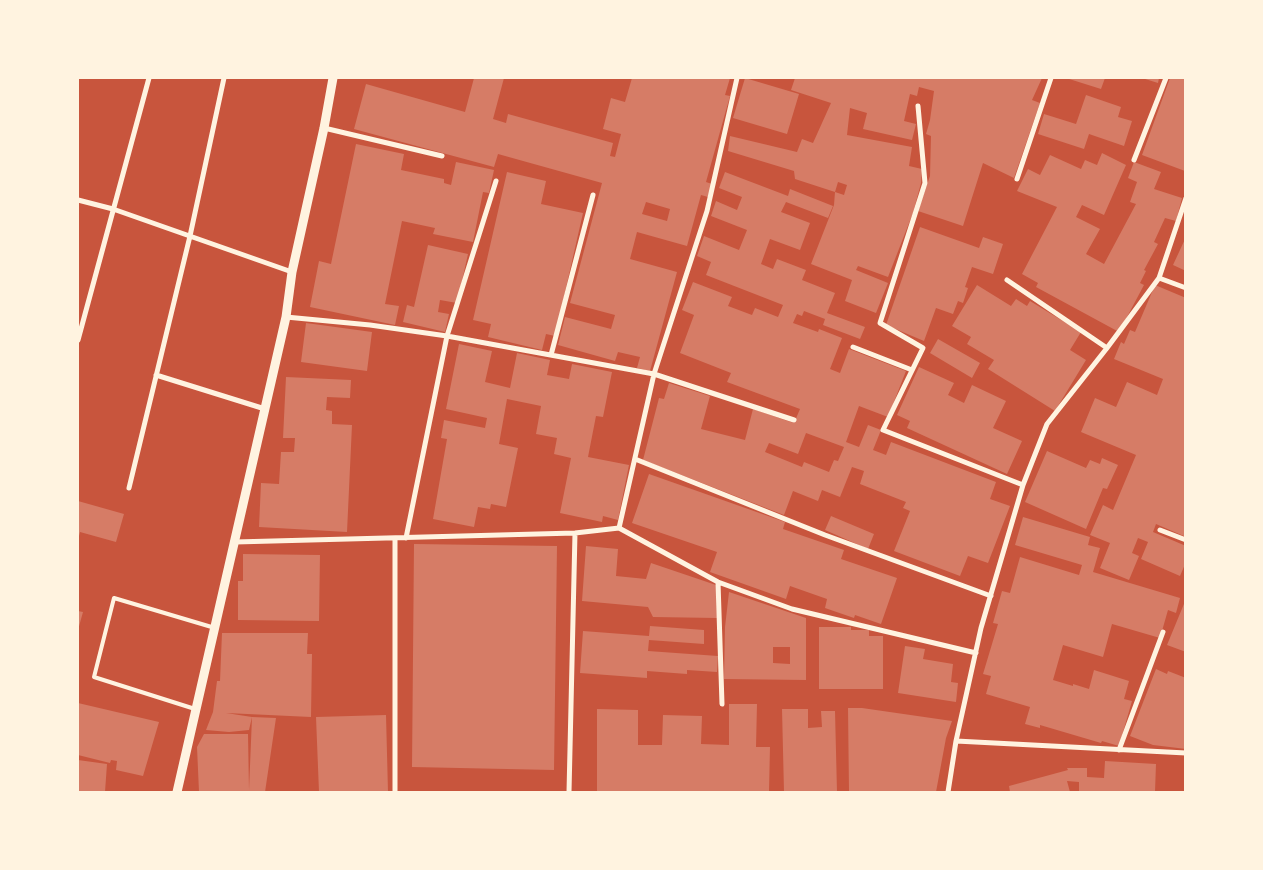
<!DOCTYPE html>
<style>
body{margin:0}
#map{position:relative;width:1263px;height:870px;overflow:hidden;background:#c8553d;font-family:Signika,sans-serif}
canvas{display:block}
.frame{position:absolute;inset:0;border:79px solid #fff3e0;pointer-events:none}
</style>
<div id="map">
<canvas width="1263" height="870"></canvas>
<div class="frame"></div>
</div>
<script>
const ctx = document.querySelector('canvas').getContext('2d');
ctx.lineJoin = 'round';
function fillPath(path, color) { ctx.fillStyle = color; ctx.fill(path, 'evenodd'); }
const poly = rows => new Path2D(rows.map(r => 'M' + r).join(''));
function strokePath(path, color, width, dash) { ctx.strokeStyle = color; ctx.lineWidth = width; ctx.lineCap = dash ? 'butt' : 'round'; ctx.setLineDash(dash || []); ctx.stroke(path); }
fillPath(poly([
 [474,78,504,78,493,119,506,123,508,114,613,143,610,156,615,157,621,134,603,129,611,98,625,102,632,78,730,78,725,95,730,96,706,182,712,184,708,197,701,195,687,246,637,232,630,259,677,272,650,371,637,368,640,357,618,352,615,361,558,345,565,317,611,329,615,315,570,303,602,183,498,154,494,167,354,129,366,84,465,112],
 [646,202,670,209,667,221,642,214],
 [745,78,799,94,787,134,733,118],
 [795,78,1042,78,1032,100,1040,103,1014,178,983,163,963,226,918,211,930,176,931,136,926,134,930,120,934,91,919,87,917,96,910,94,904,121,916,124,912,140,863,129,867,113,850,108,847,135,912,147,909,166,922,169,921,183,913,213,888,277,858,266,856,270,888,283,876,313,845,301,852,280,811,264,834,205,835,192,795,179,794,171,728,151,730,136,797,152,802,139,813,143,831,103,791,90],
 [838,182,847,185,844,195,835,192],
 [1066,78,1105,78,1101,89],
 [1142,78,1159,78,1158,83],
 [1170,78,1186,78,1185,171,1142,155],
 [1086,95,1121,107,1118,117,1132,121,1124,146,1089,134,1084,149,1038,134,1044,114,1076,124],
 [356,144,404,154,401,170,444,179,444,183,451,185,456,162,494,170,489,193,483,192,473,242,433,234,435,228,402,221,385,304,399,306,395,325,310,307,319,261,331,264],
 [1102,153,1126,165,1104,215,1082,205,1076,217,1100,229,1086,254,1104,264,1136,204,1130,202,1137,182,1128,178,1134,162,1161,172,1154,189,1182,198,1176,221,1165,218,1154,242,1158,244,1144,270,1146,271,1140,283,1144,285,1119,332,1036,287,1038,283,1022,274,1057,207,1017,191,1028,169,1040,175,1050,155,1081,169,1085,160,1097,165],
 [507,172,546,181,541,204,583,213,555,336,546,334,542,350,488,337,491,324,473,320],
 [725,172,788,196,790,189,833,206,828,218,786,202,781,212,810,223,800,250,770,239,761,264,773,269,777,259,806,270,802,280,835,293,827,313,865,327,860,339,823,325,825,319,804,311,802,316,797,314,793,323,818,332,819,329,842,338,830,369,840,373,849,349,906,371,888,417,859,406,846,442,859,447,868,425,881,430,873,450,886,455,891,442,996,482,990,499,1010,506,988,563,968,556,960,576,894,551,910,511,903,508,906,502,860,484,864,471,852,467,840,497,822,490,818,501,793,491,784,515,643,460,659,398,664,399,669,383,710,396,701,429,745,440,753,409,794,423,800,409,727,382,731,373,680,353,694,315,682,310,693,282,732,297,728,306,752,315,755,308,778,317,783,305,706,275,711,262,697,256,704,236,739,250,747,230,711,216,716,201,737,210,742,197,719,188],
 [806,433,844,447,838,461,834,460,829,472,804,462,802,467,765,452,769,443,798,454],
 [920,227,979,248,983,237,1003,244,993,274,972,267,965,287,968,288,963,303,958,301,953,314,936,308,924,341,886,325],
 [1186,237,1186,271,1173,265],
 [428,245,468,254,457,303,440,300,438,312,449,314,445,332,403,322,407,305,414,307],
 [977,285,1011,306,1016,299,1027,306,1030,301,1081,332,1070,350,1086,360,1055,411,988,369,994,360,967,344,971,337,952,326],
 [1155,285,1186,298,1186,537,1156,524,1153,532,1186,546,1186,562,1180,576,1141,559,1148,542,1138,538,1132,553,1139,556,1129,580,1100,568,1110,543,1090,535,1103,505,1113,510,1136,455,1081,432,1095,398,1116,407,1127,382,1157,395,1163,379,1114,359,1121,342,1124,344,1130,330,1135,332],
 [306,323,372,332,367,371,301,362],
 [938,339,980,363,972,378,930,353],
 [459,344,492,351,485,382,510,388,517,353,550,360,547,375,569,379,572,364,612,372,603,417,596,416,588,457,629,465,618,520,603,516,602,522,560,513,571,458,554,454,557,438,536,434,541,406,507,399,499,444,518,448,506,507,491,504,490,509,478,507,474,527,433,519,447,439,441,438,444,420,485,428,487,418,446,409],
 [919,367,954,383,948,395,964,403,972,385,1006,401,993,428,1022,441,1007,474,907,428,910,421,897,415],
 [286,377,351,380,350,398,327,397,326,410,332,411,332,424,352,425,347,532,259,527,261,483,279,484,281,452,294,452,295,438,283,438],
 [1047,451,1086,468,1090,460,1100,464,1102,458,1118,465,1107,489,1103,488,1086,529,1025,502],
 [649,474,785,522,783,529,844,550,841,559,897,578,881,624,855,615,854,618,825,608,827,599,790,586,786,599,710,572,717,552,632,523],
 [78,501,124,514,116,542,80,532,78,540],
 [831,516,874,534,868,549,825,530],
 [1023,517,1090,537,1088,545,1100,548,1093,572,1180,598,1176,613,1168,610,1160,638,1112,624,1103,657,1063,645,1053,680,1073,686,1073,684,1089,689,1094,670,1129,681,1124,699,1132,701,1119,746,1102,741,1101,743,1040,725,1040,728,1025,724,1030,707,986,694,991,676,983,674,998,624,993,623,1002,591,1010,593,1020,557,1079,575,1082,565,1015,545],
 [414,544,557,546,554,770,412,767],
 [586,546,618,549,616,576,646,579,651,563,716,585,717,618,653,617,648,607,582,601],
 [243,554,320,555,319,621,238,620,238,581,243,581],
 [729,592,806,618,806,680,724,679,725,627],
 [773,647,790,647,790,664,773,663],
 [1186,599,1186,652,1167,645],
 [78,611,83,612,78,630],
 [650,626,704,630,704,644,649,640,648,651,718,656,717,672,687,670,687,674,647,671,647,678,580,673,583,631,649,636],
 [819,627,851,627,851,630,869,630,869,636,883,636,883,689,819,689],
 [222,633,308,633,307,654,312,654,311,717,226,713,252,717,276,718,265,792,199,792,197,747,204,734,248,734,249,790,252,717,249,730,229,732,206,730,213,712,217,681,220,681],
 [905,646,925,649,923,659,953,664,951,682,958,683,956,702,898,693],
 [1156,669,1167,674,1168,671,1186,678,1186,749,1153,745,1130,736],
 [78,703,159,722,143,776,116,770,117,761,111,760,110,763,78,755],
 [729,704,757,704,756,747,770,747,769,792,597,792,597,709,638,710,638,745,662,745,663,715,702,716,701,744,729,745],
 [848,708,862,708,952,721,946,738,936,792,849,792],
 [782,709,808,709,808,728,822,727,821,711,835,711,837,792,784,792],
 [386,715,388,792,319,792,316,717],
 [78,760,107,764,105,792,78,792],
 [1105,761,1156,764,1155,792,1079,792,1079,782,1067,781,1070,792,1010,792,1009,786,1068,770,1067,768,1087,768,1087,777,1104,778]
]), '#d67c66');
strokePath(poly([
 [195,709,94,677,114,598,215,628]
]), '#fff3e0', 4);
strokePath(poly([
 [918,106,925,183,880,323,923,348,883,430,1023,485],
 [324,128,442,156],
 [1134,160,1166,78],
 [1017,179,1051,78],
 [78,200,113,209,292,272],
 [1159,278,1186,288],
 [1007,280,1107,348],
 [286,317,370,325,447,336,654,374,794,420],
 [78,340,149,78],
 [853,347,912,370],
 [551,355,593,195],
 [156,375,265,409],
 [635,459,825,535,991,596],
 [129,488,190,236,224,78],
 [619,528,718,582,792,609,976,653],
 [1160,530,1186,540],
 [406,538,447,336,496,181],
 [235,542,575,533,619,528,654,374,707,211,737,78],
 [718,582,722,704],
 [956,741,1186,753],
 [1119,750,1163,632],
 [395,792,395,539],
 [569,792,575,533],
 [948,792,956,741,981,628,1023,485,1047,424,1107,348,1159,278,1186,198]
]), '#fff3e0', 5);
strokePath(poly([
 [177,792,286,317,292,272,324,128,333,78]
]), '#fff3e0', 9);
</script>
